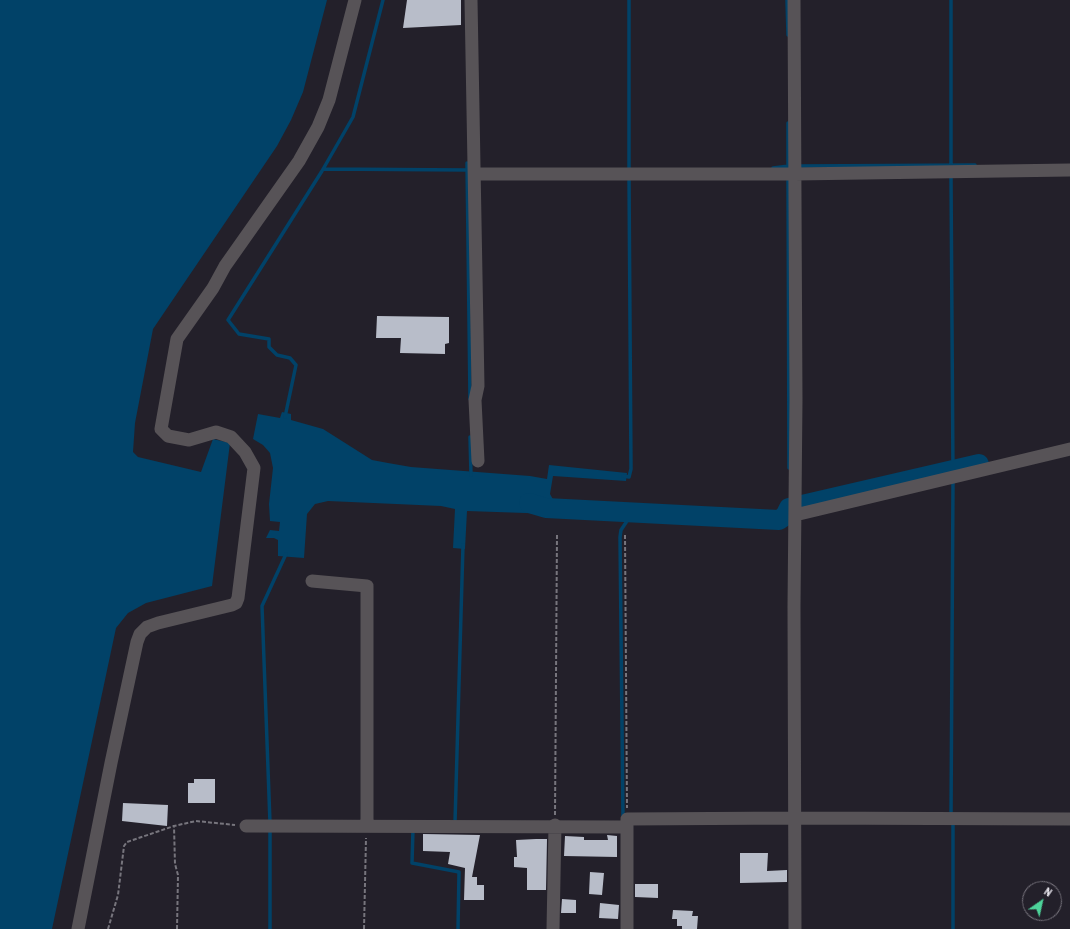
<!DOCTYPE html>
<style>
body{margin:0}
#map{position:relative;width:1070px;height:929px;overflow:hidden;background:#23202a;font-family:"Archivo Narrow",sans-serif}
canvas{display:block}
.north{position:absolute;left:1022px;top:881px;width:40px;height:40px;box-sizing:border-box;background:#23202a;border:1px solid #77747d;border-radius:50%;rotate:34deg;font-size:11px;font-weight:700;line-height:16px;text-align:center;color:#f4f2f9}
.north::after{content:'';display:block;margin:auto;width:14px;height:18px;background:#4dd39a;clip-path:polygon(50% 0,100% 100%,50% 72%,0 100%)}
</style>
<div id="map">
<canvas width="1070" height="929"></canvas>
<div class="north">N</div>
</div>
<script>
const ctx = document.querySelector('canvas').getContext('2d');
ctx.lineJoin = 'round';
function fillPath(path, color) { ctx.fillStyle = color; ctx.fill(path, 'evenodd'); }
const poly = rows => new Path2D(rows.map(r => 'M' + r).join(''));
function strokePath(path, color, width, dash) { ctx.strokeStyle = color; ctx.lineWidth = width; ctx.lineCap = dash ? 'butt' : 'round'; ctx.setLineDash(dash || []); ctx.stroke(path); }
fillPath(poly([
 [0,0,327,0,303,92,291,120,277,146,153,329,135,423,133,452,138,457,201,472,213,439,230,443,212,586,146,603,128,613,116,628,52,929,0,929],
 [282,412,291,414,291,420,323,429,372,460,388,463,411,467,530,476,547,479,549,465,627,473,626,481,553,476,550,494,555,503,555,514,467,511,465,549,453,548,455,509,441,506,328,501,315,504,307,514,304,558,278,556,278,540,274,538,266,538,270,530,279,531,280,522,270,521,269,504,273,468,270,453,263,445,253,439,258,414,280,418]
]), '#014268');
strokePath(poly([
 [787,0,788,35],
 [467,163,470,399],
 [800,166,975,165],
 [951,167,951,0],
 [773,168,789,166],
 [323,169,468,170],
 [788,169,788,123],
 [629,171,629,0],
 [788,177,789,468],
 [951,177,953,474],
 [285,417,296,365,290,358,277,355,269,347,269,339,239,334,228,320,322,171,353,117,383,0],
 [470,437,471,475],
 [623,476,629,477,631,469,629,177],
 [951,816,953,483],
 [623,819,620,537,621,530,633,512],
 [455,822,463,545],
 [270,823,262,606,286,554],
 [953,824,953,929],
 [413,829,412,863,459,872,458,929],
 [270,929,270,829]
]), '#014268', 3.5);
strokePath(poly([
 [529,503,546,508,779,520,785,516,789,508,979,464]
]), '#014268', 20);
fillPath(poly([
 [407,0,461,0,461,25,403,28],
 [377,316,449,317,449,343,445,344,445,354,400,353,401,338,376,338],
 [194,779,215,779,215,803,188,803,188,783,194,783],
 [123,803,168,805,167,826,122,821],
 [423,834,480,835,472,877,477,877,477,885,484,885,484,900,464,900,465,868,448,864,450,852,423,851],
 [607,835,617,836,617,857,564,856,565,836,584,837,584,840,608,840],
 [536,839,547,839,546,890,527,890,527,868,514,867,514,857,517,857,516,840],
 [740,853,768,853,767,871,787,870,787,882,740,883],
 [590,872,604,873,602,895,589,894],
 [635,884,658,884,658,898,635,897],
 [562,899,576,900,576,913,561,913],
 [600,903,619,905,618,919,599,918],
 [673,910,693,911,692,916,698,916,697,929,682,929,682,926,677,926,677,919,672,919]
]), '#b8bdc9');
strokePath(poly([
 [625,535,627,808],
 [555,815,557,534],
 [108,929,118,895,124,846,127,842,174,826],
 [177,929,178,875,175,864,174,826,196,821,235,825],
 [364,929,366,838]
]), '#77757d', 2, [4, 2]);
strokePath(poly([
 [471,0,478,386,475,400,478,461],
 [794,0,796,400,794,606,795,929],
 [475,174,795,174,1070,170],
 [795,515,1070,449],
 [312,581,367,586,367,826],
 [246,826,627,827],
 [78,929,111,763,137,642,140,634,147,627,158,623,232,605,236,603,238,598,254,468,245,452,231,437,216,432,189,440,168,436,161,429,177,339,213,288,225,266,299,161,318,127,329,100,355,0],
 [553,929,555,825],
 [627,929,627,819,796,818,1070,819]
]), '#575357', 13);
</script>
